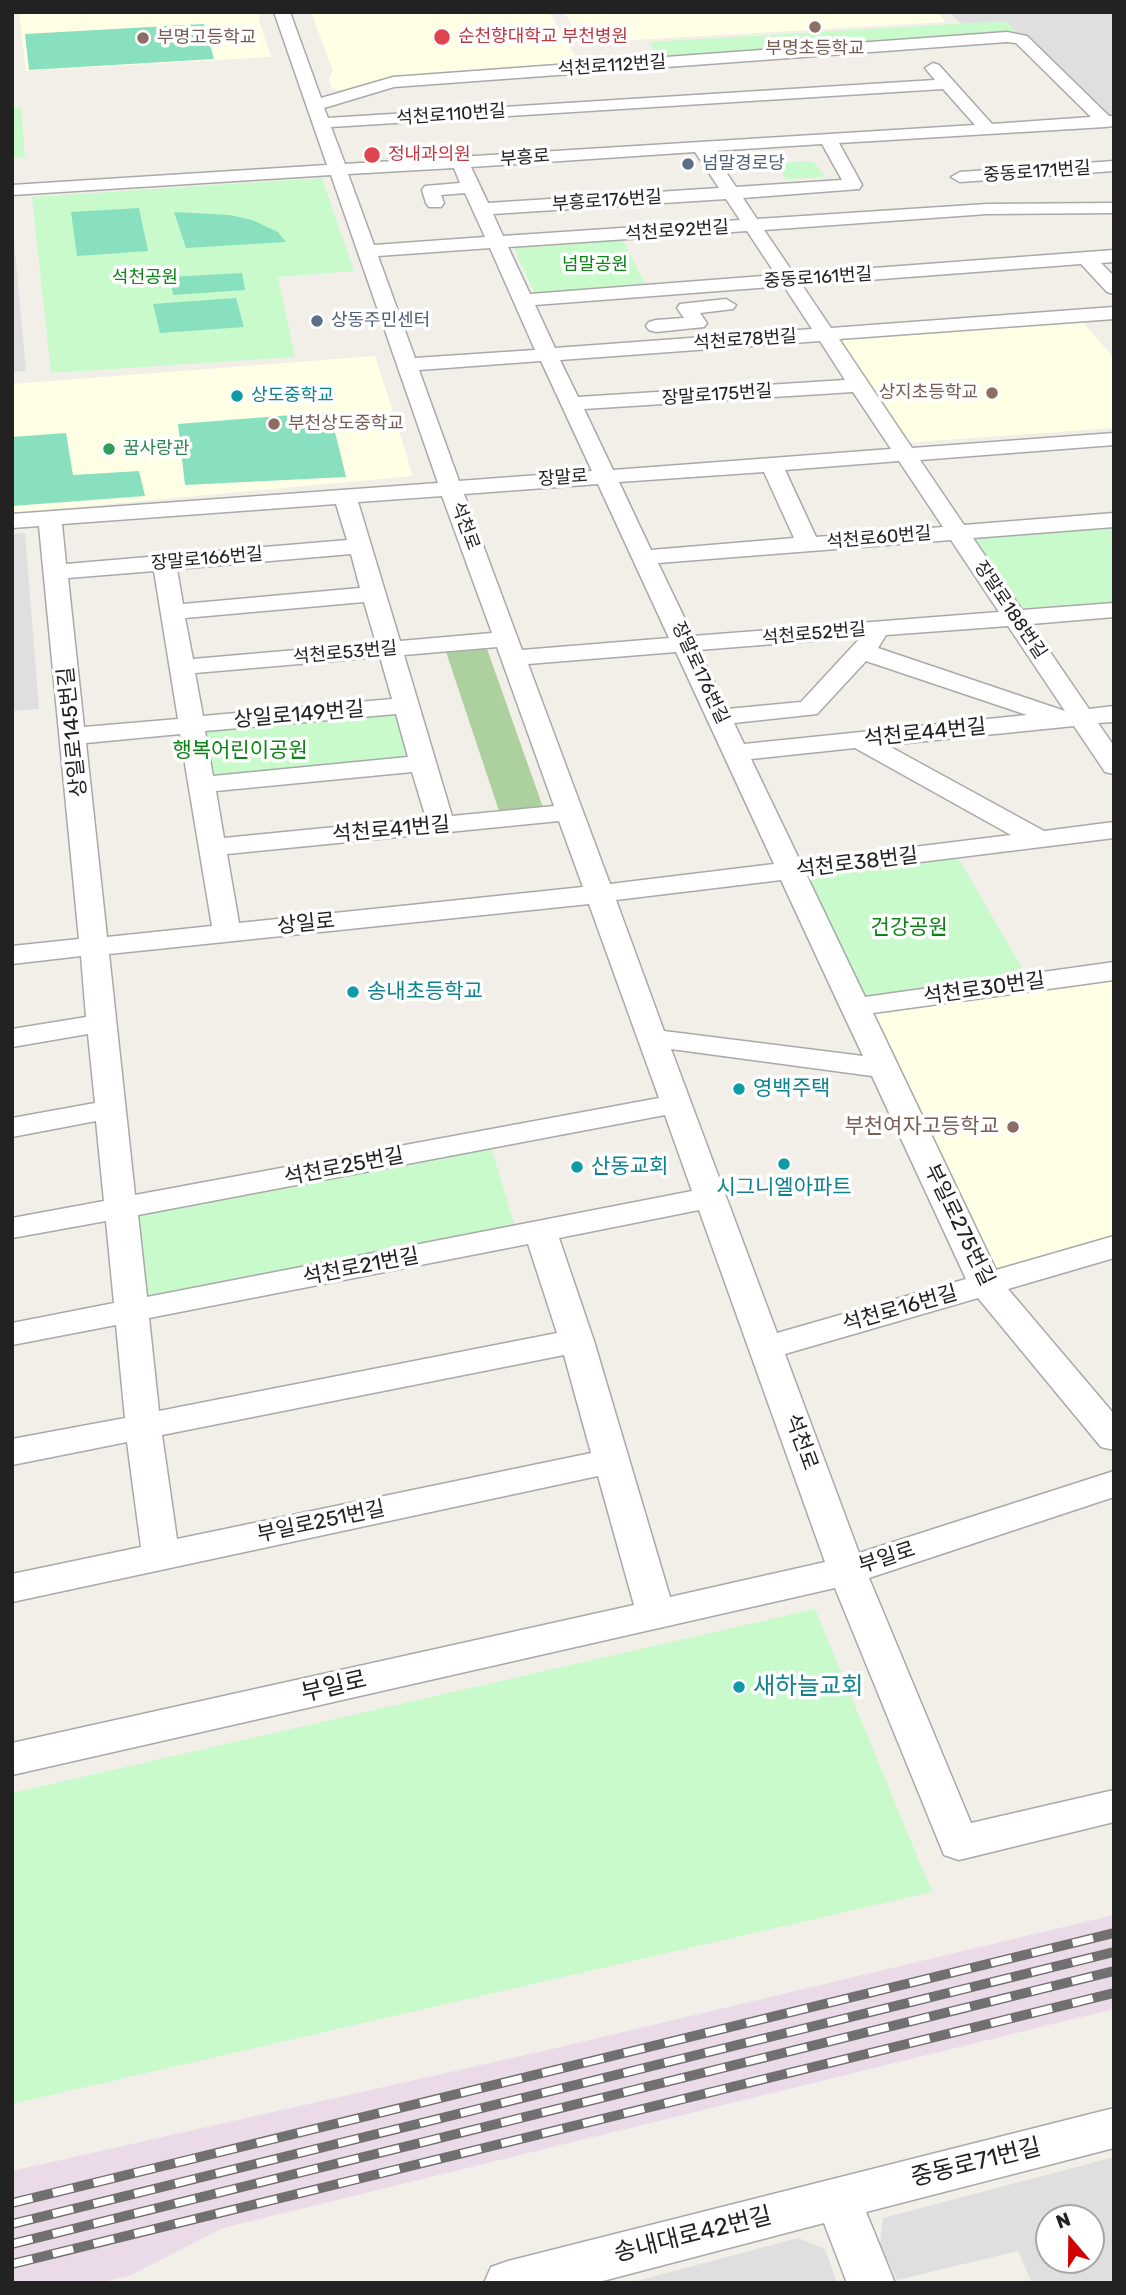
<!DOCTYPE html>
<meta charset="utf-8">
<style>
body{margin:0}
#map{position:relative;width:1126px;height:2295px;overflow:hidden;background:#f2efe9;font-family:Rubik,sans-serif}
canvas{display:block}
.frame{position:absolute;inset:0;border:14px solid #222;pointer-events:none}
.north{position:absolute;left:1035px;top:2204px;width:70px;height:70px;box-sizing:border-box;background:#fff;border:2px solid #a7a7a7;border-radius:50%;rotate:340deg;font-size:19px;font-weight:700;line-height:28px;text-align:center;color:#222}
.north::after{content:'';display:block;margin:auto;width:24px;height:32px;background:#d40000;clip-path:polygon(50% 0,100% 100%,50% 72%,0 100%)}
</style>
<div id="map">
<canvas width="1126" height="2295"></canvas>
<div class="frame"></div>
<div class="north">N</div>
</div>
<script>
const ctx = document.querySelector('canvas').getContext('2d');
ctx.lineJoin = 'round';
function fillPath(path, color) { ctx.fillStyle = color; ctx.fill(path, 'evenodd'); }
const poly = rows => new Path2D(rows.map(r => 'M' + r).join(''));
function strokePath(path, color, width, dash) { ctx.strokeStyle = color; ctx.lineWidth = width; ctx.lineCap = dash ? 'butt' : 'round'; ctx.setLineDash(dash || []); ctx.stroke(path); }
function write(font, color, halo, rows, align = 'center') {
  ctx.font = font + ' Rubik,"Noto Sans KR",sans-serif'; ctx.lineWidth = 7; ctx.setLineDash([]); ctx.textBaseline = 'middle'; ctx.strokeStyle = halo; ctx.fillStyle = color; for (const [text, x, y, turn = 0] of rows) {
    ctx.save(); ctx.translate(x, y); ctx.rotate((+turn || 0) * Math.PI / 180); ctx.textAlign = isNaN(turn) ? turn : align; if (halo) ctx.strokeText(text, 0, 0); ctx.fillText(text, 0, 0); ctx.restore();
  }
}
fillPath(poly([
 [950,12,1114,12,1114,121,1021,39,1007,21,961,24],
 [12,219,26,371,12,372],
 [25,533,39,709,12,711,12,534],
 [1114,2157,1114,2283,1032,2283,1018,2251,897,2280,880,2244,883,2218],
 [1091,2218,1091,2260,1049,2260,1049,2218],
 [798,2238,825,2249,837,2283,629,2283]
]), '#e0dfdf');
fillPath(poly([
 [1114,1915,1114,2009,223,2228,129,2276,99,2283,12,2283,12,2171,552,2049]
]), '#ebdbe8');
fillPath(poly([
 [19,12,260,12,259,20,271,57,26,71],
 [311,12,549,12,579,62,573,65,387,78,347,90,336,90,330,86,329,79,333,71],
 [564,12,937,12,946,22,583,43],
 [1078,317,1114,358,1114,428,904,443,832,335],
 [375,356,413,476,12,513,12,384],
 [1114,971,1114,1247,986,1285,855,1007]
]), '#ffffe5');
fillPath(poly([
 [486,646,544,810,500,814,446,652]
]), '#add19e');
fillPath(poly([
 [1007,21,1019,36,663,62,649,42],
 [21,107,25,157,12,158,12,108],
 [813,161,825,177,786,179,776,163],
 [322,178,354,271,278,277,295,357,51,373,32,197],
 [622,239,647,287,535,294,513,246],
 [1114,521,1114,610,1017,618,957,532],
 [406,705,422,763,202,785,192,724],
 [954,851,1031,983,855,1007,792,872],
 [489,1140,518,1236,132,1311,122,1208],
 [815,1609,932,1892,12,2104,12,1793]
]), '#c8facc');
fillPath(poly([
 [204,24,214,59,29,70,25,34],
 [139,208,148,251,77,256,71,212],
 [174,212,230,215,252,220,278,232,286,242,186,248],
 [242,273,245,290,173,295,170,277],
 [236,298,244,327,160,333,153,304],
 [330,412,346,477,185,485,178,424],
 [66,433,73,475,139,471,145,496,12,506,12,437]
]), '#88e0be');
const minor = poly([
 [274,12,290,12,321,98,393,77,1007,32,1027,36,1109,116,1114,116,1114,126,1105,127,839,143,862,185,859,189,743,198,757,219,987,204,1114,203,1114,213,987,214,764,230,794,274,1114,250,1114,262,1101,263,1114,276,1114,294,1107,292,1081,264,802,285,831,328,1114,307,1114,319,839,339,912,448,1114,433,1114,445,920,460,964,525,1114,513,1114,527,973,538,1022,610,1114,603,1114,617,1031,624,1089,709,1114,706,1114,722,1098,723,1114,746,1114,774,1105,772,1074,726,887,745,1044,831,1114,822,1114,838,807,876,865,997,1114,962,1114,980,873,1013,996,1270,1114,1236,1114,1258,1008,1289,1114,1414,1114,1450,1101,1447,978,1298,785,1354,859,1553,1114,1471,1114,1497,869,1578,971,1823,1114,1790,1114,1822,959,1860,944,1855,835,1588,12,1775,12,1743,634,1605,598,1476,12,1602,12,1574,141,1547,127,1442,12,1465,12,1439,125,1418,116,1325,12,1345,12,1323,114,1303,106,1221,12,1238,12,1218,104,1201,96,1121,12,1137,12,1118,95,1103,88,1034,12,1047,12,1029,86,1017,81,956,12,964,12,946,79,939,39,526,12,528,12,514,438,483,331,175,12,195,12,185,327,165,274,12],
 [1007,42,1016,43,1091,117,992,124,939,65,933,63,925,68,935,80,328,118,324,108,394,87,1007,42],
 [943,89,975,125,345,164,331,127,943,89],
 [822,144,842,180,736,187,712,151,822,144],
 [695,152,719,188,488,203,471,167,695,152],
 [454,168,460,183,425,186,422,190,426,203,429,207,441,207,444,203,441,195,465,193,485,237,374,245,348,174,454,168],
 [726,199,740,220,503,236,493,214,726,199],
 [747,231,776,275,530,294,508,247,747,231],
 [490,248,535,350,415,358,378,256,490,248],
 [784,286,812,329,555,348,535,305,784,286],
 [820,341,845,380,578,397,560,360,820,341],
 [541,361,592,471,459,481,419,370,541,361],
 [853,392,891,449,613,470,584,409,853,392],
 [899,461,943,527,816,537,785,470,899,461],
 [764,472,794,538,651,550,619,482,764,472],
 [598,484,669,638,522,650,464,494,598,484],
 [442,496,492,633,400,641,358,502,442,496],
 [336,504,347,540,66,564,62,524,336,504],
 [951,540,999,612,693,636,658,563,951,540],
 [351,554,360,588,183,604,177,569,351,554],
 [154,571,178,719,84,727,68,578,154,571],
 [364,602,376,643,193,659,185,618,364,602],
 [1008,626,1065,711,878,648,886,635,1008,626],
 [861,637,801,702,727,709,699,650,861,637],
 [497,647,554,806,452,816,404,655,497,647],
 [676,652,774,864,610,884,528,664,676,652],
 [380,657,392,699,203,716,195,673,380,657],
 [866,661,1027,715,744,744,734,723,817,714,866,661],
 [396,714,408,757,213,776,205,731,396,714],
 [180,734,212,926,107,937,86,743,180,734],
 [855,748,1011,835,800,861,751,759,855,748],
 [412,772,426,818,224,838,216,791,412,772],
 [559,821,583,887,239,923,227,854,559,821],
 [781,880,840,1007,863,1056,664,1031,616,900,781,880],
 [589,904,659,1098,135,1195,109,954,589,904],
 [671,1049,872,1076,966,1279,777,1333,671,1049],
 [665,1115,692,1191,147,1297,138,1215,665,1115],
 [699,1210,825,1562,670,1597,594,1341,559,1238,699,1210],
 [528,1244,557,1333,159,1411,149,1318,528,1244],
 [564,1355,591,1453,177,1539,162,1435,564,1355],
 [1114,161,1114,171,960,182,951,177,960,172,1114,161],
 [726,299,736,305,733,309,700,313,707,323,704,327,656,332,649,330,646,326,649,322,656,320,684,318,677,308,680,304,726,299],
 [1114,2108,1114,2148,866,2212,895,2283,847,2283,824,2223,595,2283,484,2283,491,2267,508,2261,1114,2108]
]);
strokePath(minor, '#a9a9a9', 3);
fillPath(minor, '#fff');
const rail = poly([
 [12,2203,1114,1933],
 [12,2224,1114,1952],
 [12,2244,1114,1971],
 [12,2264,1114,1993]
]);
strokePath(rail, '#707070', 10);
strokePath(rail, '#fff', 7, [21]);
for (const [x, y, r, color] of [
 [815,27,7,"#8d6e63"],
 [442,37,9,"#e0444e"],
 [143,38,7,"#8d6e63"],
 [372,155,9,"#e0444e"],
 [688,164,7,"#5c6f8a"],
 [317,321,7,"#5c6f8a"],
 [992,393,7,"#8d6e63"],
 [237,396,7,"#0f9aa8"],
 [274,424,7,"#8d6e63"],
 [109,449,7,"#2e9e5b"],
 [353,992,7,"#0f9aa8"],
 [739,1089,7,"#0f9aa8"],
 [1013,1127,7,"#8d6e63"],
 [784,1164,7,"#0f9aa8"],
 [577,1167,7,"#0f9aa8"],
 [739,1687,7,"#0f9aa8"]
]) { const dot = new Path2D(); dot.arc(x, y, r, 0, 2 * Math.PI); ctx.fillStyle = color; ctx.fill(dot); strokePath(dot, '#fff', 2.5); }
write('18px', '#be3a42', '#fff', [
 ["순천향대학교 부천병원",458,37],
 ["정내과의원",388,155]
], 'left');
write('18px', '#785e54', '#fff', [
 ["부명고등학교",157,38],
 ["부명초등학교",815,49,"center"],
 ["상지초등학교",978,393,"right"],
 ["부천상도중학교",288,424]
], 'left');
write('18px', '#222', '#fff', [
 ["석천로112번길",612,66,-4],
 ["석천로110번길",451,115,-4],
 ["부흥로",525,158,-4],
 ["중동로171번길",1037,172,-4],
 ["부흥로176번길",607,201,-4],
 ["석천로92번길",677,231,-4],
 ["중동로161번길",818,278,-4],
 ["석천로78번길",745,340,-4],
 ["장말로175번길",717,395,-4],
 ["장말로",563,478,-4],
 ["석천로",465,526,70],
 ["석천로60번길",879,538,-5],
 ["장말로166번길",207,559,-5],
 ["장말로188번길",1010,610,56],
 ["석천로52번길",814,634,-5],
 ["석천로53번길",345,653,-5],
 ["장말로176번길",700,673,65]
]);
write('18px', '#4e5e75', '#fff', [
 ["넘말경로당",702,164],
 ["상동주민센터",331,321]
], 'left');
write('18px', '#0c8416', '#fff', [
 ["넘말공원",595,265],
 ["석천공원",145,278]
]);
write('18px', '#0d838f', '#fff', [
 ["상도중학교",251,396]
], 'left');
write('18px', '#27864d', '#fff', [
 ["꿈사랑관",123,449]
], 'left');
write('21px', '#222', '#fff', [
 ["상일로149번길",299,715,-5],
 ["상일로145번길",73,732,-96],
 ["석천로44번길",925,733,-6],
 ["석천로41번길",391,830,-5],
 ["석천로38번길",857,863,-7],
 ["상일로",306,924,-6],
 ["석천로30번길",984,989,-8],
 ["석천로25번길",344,1167,-11],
 ["부일로275번길",959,1225,64],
 ["석천로21번길",361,1267,-11],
 ["석천로16번길",900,1309,-16],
 ["석천로",801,1442,70],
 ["부일로251번길",321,1522,-12],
 ["부일로",887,1558,-18]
]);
write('21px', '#0c8416', '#fff', [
 ["행복어린이공원",240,751],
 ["건강공원",909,928]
]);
write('21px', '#0d838f', '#fff', [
 ["송내초등학교",367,992],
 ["영백주택",753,1089],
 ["산동교회",591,1167],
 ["시그니엘아파트",784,1188,"center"]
], 'left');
write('21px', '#785e54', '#fff', [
 ["부천여자고등학교",999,1127]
], 'right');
write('24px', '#222', '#fff', [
 ["부일로",334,1687,-13],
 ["중동로71번길",976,2163,-14],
 ["송내대로42번길",693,2235,-14]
]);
write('24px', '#0d838f', '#fff', [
 ["새하늘교회",753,1687]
], 'left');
</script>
